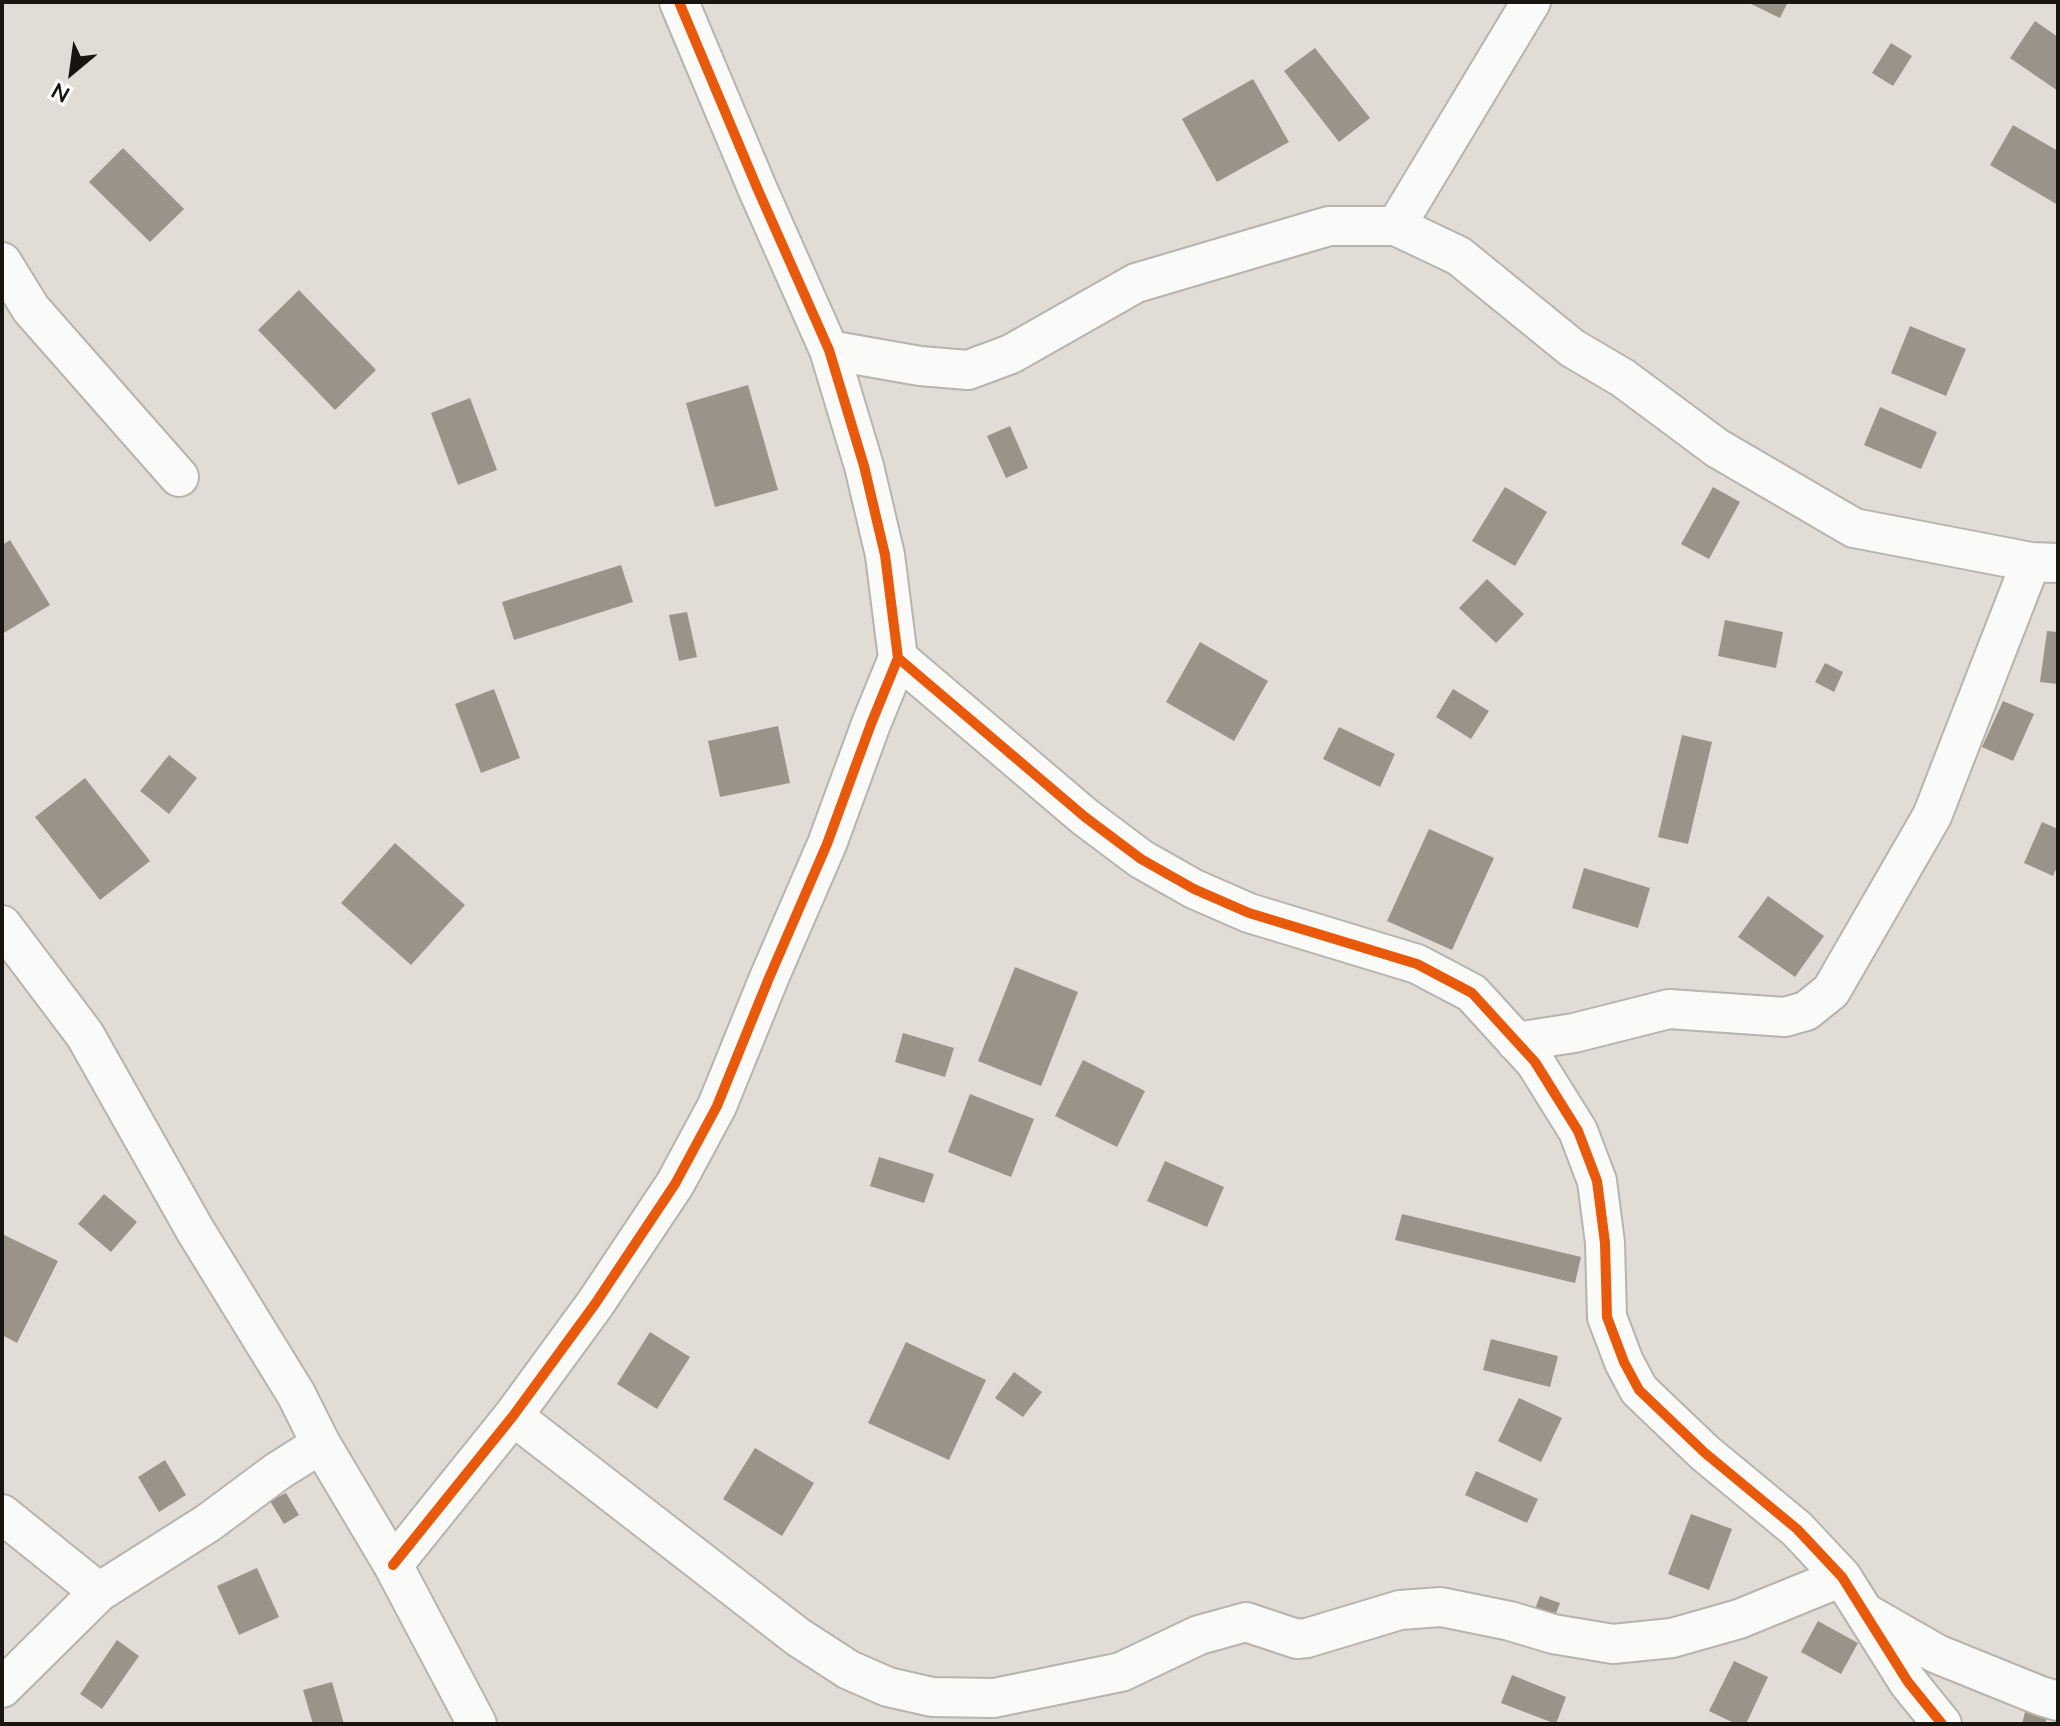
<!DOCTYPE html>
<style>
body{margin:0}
#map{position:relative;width:2060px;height:1726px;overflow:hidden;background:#e1dcd5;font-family:Mulish,sans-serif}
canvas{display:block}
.frame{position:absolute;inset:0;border:4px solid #181510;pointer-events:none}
.north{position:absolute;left:32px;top:32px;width:80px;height:80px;-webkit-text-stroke:6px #fff;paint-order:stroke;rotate:209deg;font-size:22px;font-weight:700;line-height:32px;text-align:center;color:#181510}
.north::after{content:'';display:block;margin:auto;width:28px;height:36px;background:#181510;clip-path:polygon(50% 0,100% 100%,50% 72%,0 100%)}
</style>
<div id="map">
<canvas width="2060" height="1726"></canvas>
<div class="frame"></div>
<div class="north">N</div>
</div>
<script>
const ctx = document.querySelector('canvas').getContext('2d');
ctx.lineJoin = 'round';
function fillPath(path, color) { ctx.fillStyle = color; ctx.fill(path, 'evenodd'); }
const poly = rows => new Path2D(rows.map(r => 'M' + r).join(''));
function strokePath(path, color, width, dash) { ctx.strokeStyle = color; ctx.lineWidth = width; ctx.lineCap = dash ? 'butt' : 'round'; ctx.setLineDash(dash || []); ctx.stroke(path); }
fillPath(poly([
 [1747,2,1788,2,1780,18],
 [2035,21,2058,37,2058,91,2010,58],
 [1891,43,1912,56,1893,86,1872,73],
 [1315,48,1370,118,1339,142,1284,71],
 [1253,79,1289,142,1217,182,1182,119],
 [2013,125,2058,151,2058,205,1990,165],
 [123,148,184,209,150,242,89,182],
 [299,290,376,370,335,410,258,330],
 [1910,326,1966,349,1946,396,1891,373],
 [748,385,778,490,715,507,686,403],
 [470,398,497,470,458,485,431,413],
 [1880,407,1937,432,1921,469,1864,445],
 [1010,426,1028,468,1006,478,987,436],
 [1505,487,1547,512,1515,566,1472,541],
 [1713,487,1740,502,1709,559,1681,544],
 [10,540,50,605,2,634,2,545],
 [621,565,633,602,514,640,502,602],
 [1487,579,1524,614,1496,643,1459,608],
 [687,612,697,657,679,661,669,615],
 [1725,620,1783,632,1776,668,1718,656],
 [2047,631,2058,632,2058,684,2040,682],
 [1200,642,1268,681,1234,741,1166,702],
 [1825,663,1843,672,1834,692,1815,682],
 [494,689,520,758,481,773,455,704],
 [1453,689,1489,711,1471,739,1436,717],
 [2003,701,2034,714,2013,761,1982,747],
 [778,726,790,783,720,797,708,741],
 [1339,727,1395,754,1380,787,1323,759],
 [1682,735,1712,742,1688,844,1658,837],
 [169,755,197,778,169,814,140,791],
 [85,778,150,861,100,900,35,817],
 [2042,822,2058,829,2058,865,2053,876,2024,863],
 [1429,829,1494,858,1452,950,1387,921],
 [395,843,465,905,411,965,341,903],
 [1584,868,1650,888,1638,928,1572,908],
 [1768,896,1824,936,1795,977,1738,937],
 [1015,967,1078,992,1041,1086,978,1061],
 [903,1033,954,1048,945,1077,895,1062],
 [1083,1060,1145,1091,1117,1147,1055,1116],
 [970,1094,1034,1119,1011,1177,948,1152],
 [879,1157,934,1174,924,1203,870,1186],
 [1165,1161,1224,1187,1207,1227,1147,1201],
 [104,1194,137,1222,111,1252,78,1224],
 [1402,1214,1581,1257,1575,1283,1395,1240],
 [2,1234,58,1261,17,1343,2,1335],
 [650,1332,690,1357,657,1409,617,1384],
 [1491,1339,1558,1356,1550,1387,1483,1370],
 [906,1342,986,1380,949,1460,868,1423],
 [1014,1372,1042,1392,1023,1417,995,1398],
 [1519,1398,1562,1418,1541,1462,1498,1441],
 [755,1448,814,1483,782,1536,723,1499],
 [165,1460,186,1495,159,1512,138,1477],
 [1476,1471,1538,1499,1527,1523,1465,1495],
 [286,1493,299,1515,284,1524,270,1501],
 [1691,1514,1732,1529,1709,1590,1668,1574],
 [257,1568,279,1617,239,1635,217,1586],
 [1540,1596,1560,1603,1553,1621,1533,1614],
 [1818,1621,1858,1643,1841,1674,1801,1652],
 [117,1640,139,1656,102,1709,80,1694],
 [1734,1661,1768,1677,1746,1724,1736,1724,1709,1711],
 [1512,1675,1566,1697,1556,1724,1501,1703],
 [332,1682,344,1724,313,1724,303,1690],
 [2025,1712,2047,1718,2045,1724,2022,1724]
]), '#9a938a');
const minor = poly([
 [1396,226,1531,2],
 [2,262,31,309,179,477],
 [829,350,920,366,968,370,1011,354,1136,283,1329,226,1396,226,1459,256,1572,348,1623,378,1717,448,1854,528,2031,562,2058,563],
 [898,658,1085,817,1141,859,1194,889,1249,913,1417,964,1472,993,1535,1062,1578,1131,1597,1181,1605,1243,1607,1317,1624,1362,1639,1390,1705,1453,1797,1529,1842,1577,1908,1682,1942,1724],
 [2,925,85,1035,195,1230,296,1394,321,1444,393,1565,477,1724],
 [1516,1042,1574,1033,1669,1009,1785,1017,1806,1011,1831,991,1932,816,2031,562],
 [513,1416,798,1637,849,1670,888,1687,932,1697,994,1698,1121,1672,1199,1635,1246,1622,1297,1639,1307,1638,1400,1610,1441,1607,1510,1621,1553,1634,1613,1644,1672,1638,1739,1619,1842,1577],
 [2,1514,99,1592],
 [393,1565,513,1416,595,1304,675,1184,717,1106,769,978,827,844,871,724,898,658,885,555,864,466,829,350,758,190,679,2],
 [1869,1615,1937,1654,2041,1696,2058,1701],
 [2,1688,99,1592,208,1523,278,1471,321,1444]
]);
strokePath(minor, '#b7b3ad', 42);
strokePath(minor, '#fafaf9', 38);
strokePath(poly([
 [898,658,1085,817,1141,859,1194,889,1249,913,1417,964,1472,993,1535,1062,1578,1131,1597,1181,1605,1243,1607,1317,1624,1362,1639,1390,1705,1453,1797,1529,1842,1577,1908,1682,1942,1724],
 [393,1565,513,1416,595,1304,675,1184,717,1106,769,978,827,844,871,724,898,658,885,555,864,466,829,350,758,190,679,2]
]), '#e8590c', 10);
</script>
